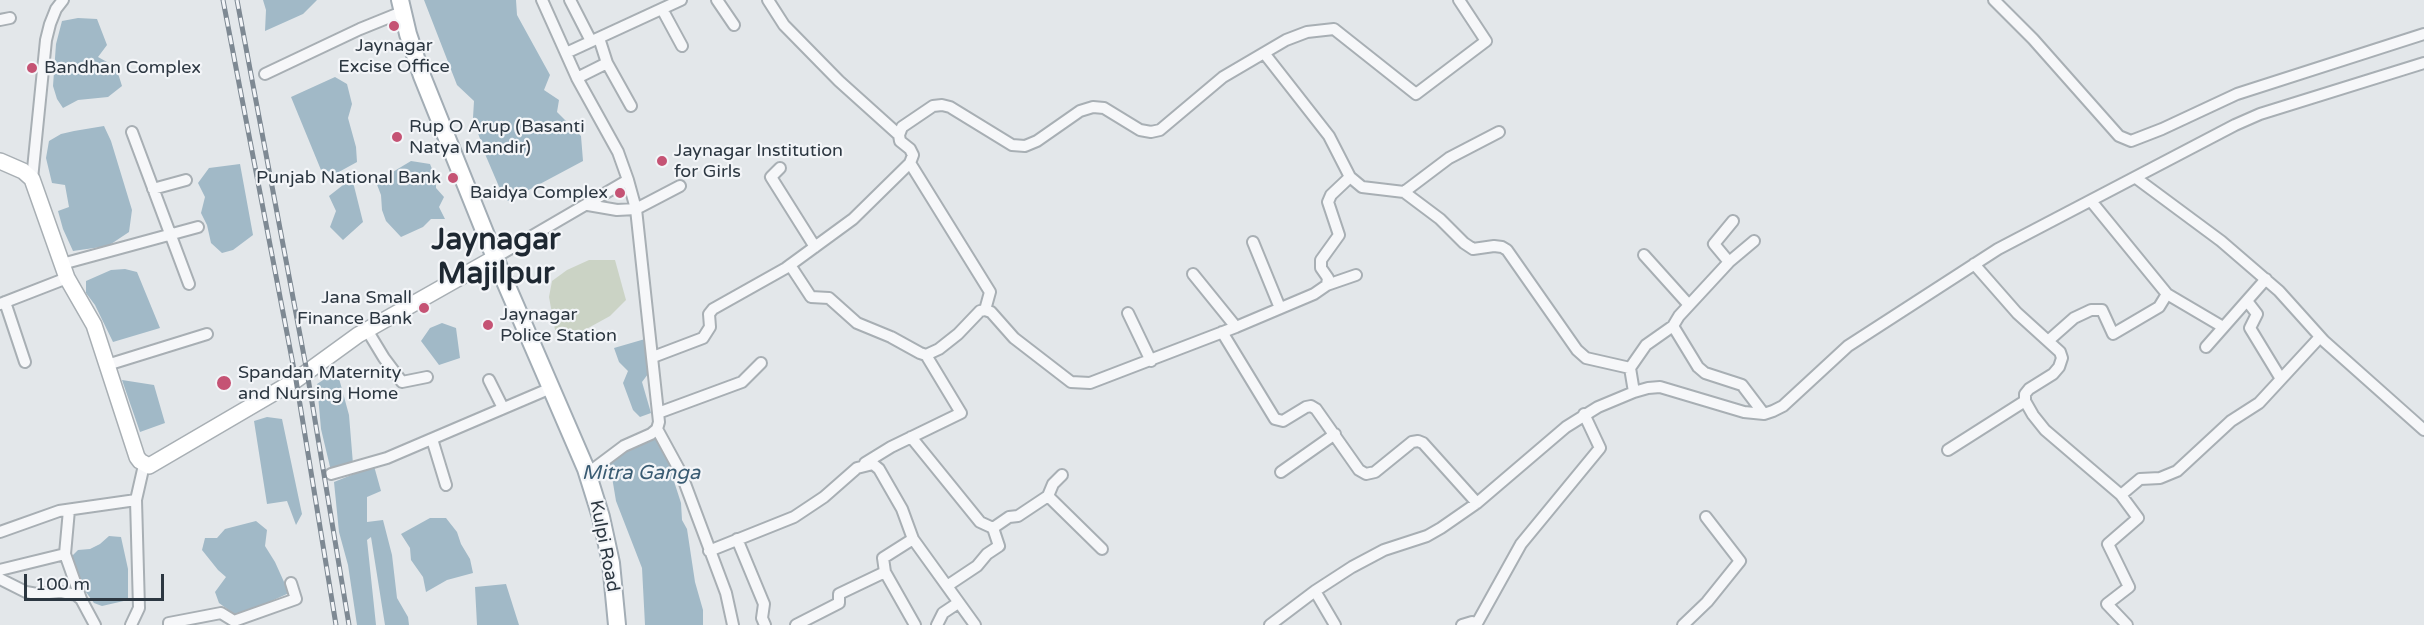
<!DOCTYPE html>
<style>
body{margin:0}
#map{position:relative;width:2424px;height:625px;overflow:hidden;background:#e3e7ea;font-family:"Varela Round",sans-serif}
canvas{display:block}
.scale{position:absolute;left:24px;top:574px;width:140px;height:27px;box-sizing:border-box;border:3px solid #2c3741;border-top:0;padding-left:8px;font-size:18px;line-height:21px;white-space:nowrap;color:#2c3741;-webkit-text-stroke:4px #f3f5f8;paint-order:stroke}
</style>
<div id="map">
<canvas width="2424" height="625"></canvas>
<div class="scale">100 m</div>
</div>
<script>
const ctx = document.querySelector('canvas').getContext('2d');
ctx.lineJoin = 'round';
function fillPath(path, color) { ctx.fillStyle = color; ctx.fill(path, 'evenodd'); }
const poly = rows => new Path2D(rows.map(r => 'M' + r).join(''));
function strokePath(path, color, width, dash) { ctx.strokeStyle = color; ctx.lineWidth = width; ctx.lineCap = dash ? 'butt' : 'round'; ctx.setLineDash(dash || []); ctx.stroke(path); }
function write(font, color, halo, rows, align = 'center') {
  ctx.font = font + ' "Varela Round",sans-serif'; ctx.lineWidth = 4.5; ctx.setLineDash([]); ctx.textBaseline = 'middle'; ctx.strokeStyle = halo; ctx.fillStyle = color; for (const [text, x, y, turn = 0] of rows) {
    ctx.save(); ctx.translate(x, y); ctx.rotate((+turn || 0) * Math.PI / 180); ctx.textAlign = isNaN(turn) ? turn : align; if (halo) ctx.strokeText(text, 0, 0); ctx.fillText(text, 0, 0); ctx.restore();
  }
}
fillPath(poly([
 [589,260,615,260,626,300,610,316,581,332,555,330,549,297,552,281,567,270]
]), '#cbd3c5');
fillPath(poly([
 [263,0,317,0,303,14,265,31,266,10],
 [424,0,516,0,517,15,550,75,544,90,559,100,557,112,581,136,583,161,508,201,500,189,485,154,473,118,474,101,457,85],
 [78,18,97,19,107,45,98,57,116,67,122,86,108,97,78,100,63,108,57,99,53,86,56,44,62,21],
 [335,77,347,84,352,104,348,118,356,147,357,162,337,173,321,170,291,97],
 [104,126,111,141,132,210,129,232,108,246,73,251,63,229,58,211,69,207,65,185,52,183,46,158,49,141,61,134,74,131],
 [411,161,430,164,436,179,436,188,444,197,439,207,445,219,431,219,423,227,401,237,386,221,382,210,381,195,376,182],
 [240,164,253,235,233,250,222,253,211,243,207,225,201,213,205,197,198,183,209,168],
 [352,178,363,222,343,240,330,227,336,211,329,196],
 [125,269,137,272,160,328,113,342,95,305,86,293,86,281,111,270],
 [442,323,456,328,460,358,439,365,421,341,430,328],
 [645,339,651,370,642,382,651,413,640,417,633,410,623,383,628,371,619,362,614,348],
 [337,371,349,415,353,464,331,471,321,429,317,384],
 [122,380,154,385,165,423,140,432],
 [267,417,282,419,302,514,296,525,287,501,267,504,254,421],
 [655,436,670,456,672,475,681,503,682,520,687,529,695,582,703,610,703,625,645,625,642,568,616,501,609,459],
 [374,466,381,491,367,497,367,522,383,520,392,555,397,598,408,617,409,625,385,625,371,537,367,540,376,625,357,625,348,565,339,532,334,482],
 [430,518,446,518,457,532,461,544,470,559,473,573,447,580,426,592,423,577,411,560,410,548,401,534],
 [256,521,267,530,265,546,275,562,289,593,254,609,234,614,219,603,215,592,226,577,218,570,202,550,205,538,217,538,225,529],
 [109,536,121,537,128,569,128,600,102,606,94,603,77,580,70,558,78,550,90,549,100,544],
 [506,584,519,625,477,625,475,587]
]), '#a1b9c7');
const street = poly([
 [570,0,591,41],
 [717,0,734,25],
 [768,0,784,25,839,81,899,135],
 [1994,0,2033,39,2119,136,2131,141,2162,129,2237,94,2424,34],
 [662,9,682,46],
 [0,20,10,18],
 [599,38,607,63,631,106],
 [566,53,681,0],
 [1264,53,1329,136,1350,177],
 [265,74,360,29,402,12],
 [577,78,607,63],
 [132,132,189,284],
 [910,163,990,292,985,310],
 [780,168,771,177,815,247],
 [2136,178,2221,241,2279,291,2324,341,2424,430],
 [32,179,46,40,50,24,56,9,63,0],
 [153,189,186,180],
 [1404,192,1449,158,1499,132],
 [2091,201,2167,294,2223,327],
 [588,205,617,210,636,209,680,186],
 [1754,241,1729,262,1679,316,1673,326,1698,367,1705,373,1742,385,1764,414],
 [1253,242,1280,308],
 [1644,255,1689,305],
 [496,257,628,180,618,152,577,78,542,0],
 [1729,262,1714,244,1733,221],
 [62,264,198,227],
 [1974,264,2017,313,2060,352,2062,358,2059,367,2053,374,2029,389,2025,394,2025,401,2033,415,2045,430,2121,495,2138,518,2108,544,2129,587,2107,604,2127,625],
 [790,265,811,297,829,298,857,323,891,337,920,353,926,355,939,349,958,334,980,311,985,310,991,312,1014,338,1071,382,1090,383,1236,327,1314,294,1327,285,1328,278,1321,268,1321,260,1339,235,1328,202,1331,195,1350,177,1362,187,1404,192,1440,219,1464,243,1473,249,1494,246,1502,247,1507,250,1577,350,1586,358,1630,368,1634,392],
 [1193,274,1236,327],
 [1327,285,1356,275],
 [2247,301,2257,314,2250,328,2281,379],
 [5,302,25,362],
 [0,304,67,278],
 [1128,313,1151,361],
 [367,330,384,358,402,382,427,377],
 [1222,332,1275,419,1283,421,1306,407,1311,406,1316,409,1359,470,1366,474,1375,472,1412,442,1418,441,1423,443,1477,503],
 [2048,341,2074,318,2091,310,2102,310,2113,334,2159,307,2167,294],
 [2206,347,2266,279],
 [653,357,703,338,710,327,709,314,713,309,786,268,853,219,910,163,913,155,910,149,900,141,899,135,902,127,933,106,942,105,950,107,1012,145,1025,146,1037,141,1080,111,1093,107,1104,108,1140,130,1151,132,1160,130,1223,77,1286,40,1307,32,1334,29,1416,94,1486,41,1459,0],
 [107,365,207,334],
 [1630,368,1646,345,1673,326],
 [489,380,503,408],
 [658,413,742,382,761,363],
 [657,429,681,473,726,593,733,625],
 [911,437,980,522,993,528],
 [432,439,446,485],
 [1948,450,2025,401],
 [865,463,891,447,961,413,926,355],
 [1281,472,1335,434],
 [588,473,624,446,651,434,657,429,659,422,636,209,628,180],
 [331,474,387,458,551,388],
 [2121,495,2140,479,2160,478,2177,471,2231,421,2259,403,2320,337],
 [1048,496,1102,549],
 [69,510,65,554,81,599],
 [0,532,59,511,136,500],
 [737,539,764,604,762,618,765,625],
 [709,551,794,517,824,497,857,468,873,464,879,469,902,509,913,539,975,625],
 [0,570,65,554],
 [885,572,915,625],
 [0,579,26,592,37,594,61,592,76,595,81,599,95,625],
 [947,586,977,566,987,554,999,546,993,528,1009,517,1018,516,1048,496,1053,484,1062,475],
 [1315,591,1335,625],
 [131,625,139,608,136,500,144,465],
 [169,625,169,623,221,613,234,621,296,599,291,583],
 [796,625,839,603,839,594,885,572,883,558,913,539],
 [937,625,943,613,958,603],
 [1270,625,1315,591,1352,567,1384,550,1427,536,1441,528,1477,503,1566,427,1598,407,1634,392,1648,388,1660,387,1744,412,1764,414,1773,411,1783,406,1848,346,1998,249,2235,125,2260,114,2424,63],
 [1462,625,1472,622,1476,625,1521,544,1600,448,1584,414],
 [1683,625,1707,602,1740,561,1706,517]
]);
const secondary = poly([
 [0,161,23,171,32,179,67,278,94,325,137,457,140,461,149,466,296,380,358,335,496,257]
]);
const primary = poly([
 [400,0,408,34,422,76,500,270,586,469,601,517,611,563,617,625]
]);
strokePath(street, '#a8afb4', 14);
strokePath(secondary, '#a8afb4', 18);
strokePath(primary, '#a3adb5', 20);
strokePath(street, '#f6f7f9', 10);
strokePath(secondary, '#fff', 15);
strokePath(primary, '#fff', 16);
const rail = poly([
 [223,0,296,380,336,625],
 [237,0,307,372,349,625]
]);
strokePath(rail, '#7e8993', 5);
strokePath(rail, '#f3f5f8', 3, [9]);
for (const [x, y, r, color] of [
 [394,26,6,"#c55374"],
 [32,68,6,"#c55374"],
 [397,137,6,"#c55374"],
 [662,161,6,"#c55374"],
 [453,178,6,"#c55374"],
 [620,193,6,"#c55374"],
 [424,308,6,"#c55374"],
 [488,325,6,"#c55374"],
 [224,383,8,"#c55374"]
]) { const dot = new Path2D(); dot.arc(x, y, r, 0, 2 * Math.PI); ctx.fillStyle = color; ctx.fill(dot); strokePath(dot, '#f3f5f8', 2); }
write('18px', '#2c3741', '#f3f5f8', [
 ["Jaynagar",394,46,"center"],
 ["Excise Office",394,67,"center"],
 ["Bandhan Complex",44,68],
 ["Rup O Arup (Basanti",409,127],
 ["Natya Mandir)",409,148],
 ["Jaynagar Institution",674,151],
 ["for Girls",674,172],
 ["Punjab National Bank",441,178,"right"],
 ["Baidya Complex",608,193,"right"],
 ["Jana Small",412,298,"right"],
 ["Finance Bank",412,319,"right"],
 ["Jaynagar",500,315],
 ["Police Station",500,336],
 ["Spandan Maternity",238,373],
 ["and Nursing Home",238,394]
], 'left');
write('18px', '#2c3741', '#f3f5f8', [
 ["Kulpi Road",604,546,79]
]);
write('italic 20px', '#395b72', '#f3f5f8', [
 ["Mitra Ganga",641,474]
]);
write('bold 30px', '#1e2832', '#f3f5f8', [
 ["Jaynagar",496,241],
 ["Majilpur",496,275]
]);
</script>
